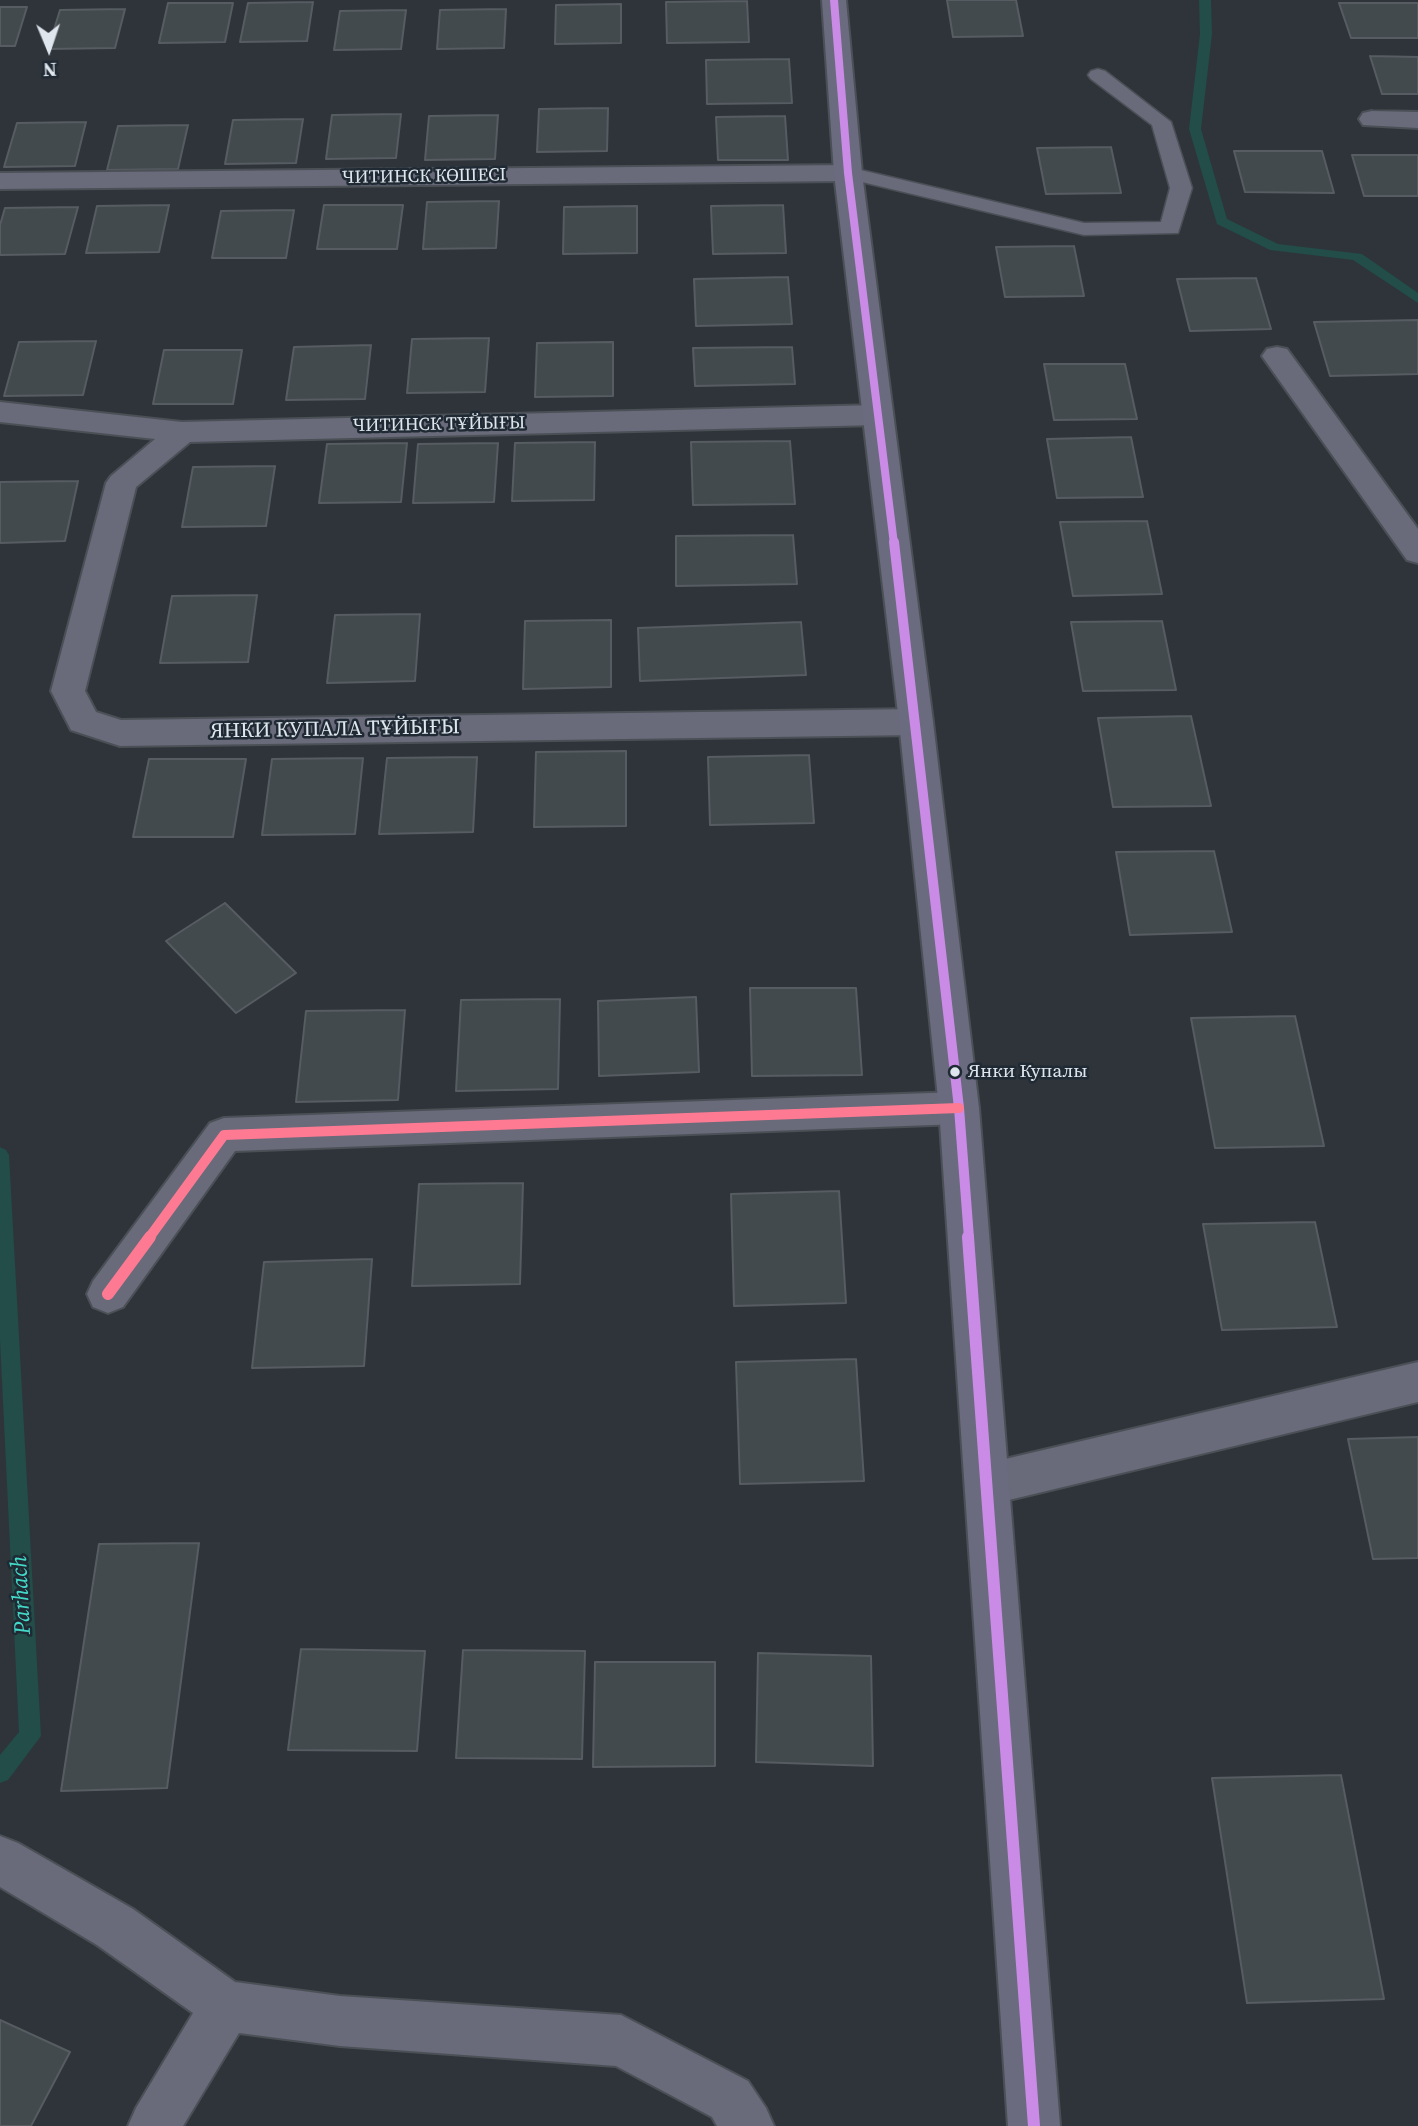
<!DOCTYPE html>
<meta charset="utf-8">
<style>
body{margin:0}
#map{position:relative;width:1418px;height:2126px;overflow:hidden;background:#2e343a;font-family:"Source Serif 4",serif}
canvas{display:block}
.north{position:absolute;left:14px;top:14px;width:70px;height:70px;-webkit-text-stroke:5px #202a34;paint-order:stroke;rotate:178deg;font-size:19px;font-weight:700;line-height:28px;text-align:center;color:#dfe6ed}
.north::after{content:'';display:block;margin:auto;width:24px;height:32px;background:#dfe6ed;clip-path:polygon(50% 0,100% 100%,50% 72%,0 100%)}
</style>
<div id="map">
<canvas width="1418" height="2126"></canvas>
<div class="north">N</div>
</div>
<script>
const ctx = document.querySelector('canvas').getContext('2d');
ctx.lineJoin = 'round';
const poly = rows => new Path2D(rows.map(r => 'M' + r).join(''));
function fillPath(path, color) { ctx.fillStyle = color; ctx.fill(path, 'evenodd'); }
function strokePath(path, color, width, dash) { ctx.strokeStyle = color; ctx.lineWidth = width; ctx.lineCap = dash ? 'butt' : 'round'; ctx.setLineDash(dash || []); ctx.stroke(path); }
function write(font, color, halo, rows, align = 'center') {
  ctx.font = font + ' "Source Serif 4",serif'; ctx.lineWidth = 5; ctx.setLineDash([]); ctx.textBaseline = 'middle'; ctx.strokeStyle = halo; ctx.fillStyle = color; for (const [text, x, y, turn = 0] of rows) {
    ctx.save(); ctx.translate(x, y); ctx.rotate((+turn || 0) * Math.PI / 180); ctx.textAlign = isNaN(turn) ? turn : align; if (halo) ctx.strokeText(text, 0, 0); ctx.fillText(text, 0, 0); ctx.restore();
  }
}
fillPath(poly([
 [1199,0,1211,0,1212,34,1201,129,1227,219,1278,244,1362,254,1418,293,1418,303,1353,260,1270,250,1217,224,1189,129,1200,34,1199,0],
 [0,1147,6,1150,9,1155,41,1736,8,1780,0,1783,0,1755,19,1732,0,1340,0,1147]
]), '#224d48');
const building = poly([
 [947,0,1016,0,1023,36,953,37,947,0],
 [747,1,749,42,667,43,666,2,747,1],
 [313,2,307,41,240,42,248,3,313,2],
 [168,3,233,3,225,42,159,43,168,3],
 [1339,3,1418,3,1418,38,1351,38,1339,3],
 [621,4,621,43,555,44,556,5,621,4],
 [0,7,27,7,15,46,0,46,0,7],
 [125,9,115,48,48,49,60,10,125,9],
 [506,9,504,48,437,49,440,10,506,9],
 [406,10,401,49,334,50,340,11,406,10],
 [1370,56,1418,57,1418,94,1382,94,1370,56],
 [789,59,792,103,707,104,706,60,789,59],
 [608,108,607,151,537,152,539,109,608,108],
 [401,114,396,158,326,159,332,115,401,114],
 [498,115,495,159,425,160,429,116,498,115],
 [785,116,788,160,718,160,716,117,785,116],
 [303,119,296,163,225,164,233,120,303,119],
 [86,122,75,166,4,167,17,123,86,122],
 [188,125,178,169,107,170,118,126,188,125],
 [1111,147,1121,193,1046,194,1037,148,1111,147],
 [1234,151,1322,151,1334,193,1245,192,1234,151],
 [1352,155,1418,155,1418,196,1364,196,1352,155],
 [499,201,496,248,423,249,427,202,499,201],
 [169,205,159,252,86,253,97,206,169,205],
 [324,205,403,205,397,249,317,249,324,205],
 [783,205,786,253,713,254,711,206,783,205],
 [637,206,637,253,563,254,564,207,637,206],
 [78,207,65,254,0,255,0,225,5,208,78,207],
 [294,210,286,258,212,258,221,211,294,210],
 [1074,246,1084,296,1005,297,996,247,1074,246],
 [788,277,792,324,696,326,694,279,788,277],
 [1256,278,1271,329,1190,331,1177,279,1256,278],
 [1418,320,1418,374,1330,376,1314,322,1418,320],
 [489,338,485,392,407,393,412,339,489,338],
 [96,341,83,395,4,396,19,342,96,341],
 [613,342,613,396,535,397,537,343,613,342],
 [371,345,365,399,286,400,294,347,371,345],
 [792,347,795,384,695,386,693,348,792,347],
 [164,350,242,350,233,404,153,404,164,350],
 [1044,364,1125,364,1137,419,1054,420,1044,364],
 [1131,437,1143,497,1057,498,1047,439,1131,437],
 [790,441,795,504,693,505,691,442,790,441],
 [595,442,594,500,512,501,515,443,595,442],
 [407,443,401,502,319,503,327,444,407,443],
 [498,443,494,502,413,503,418,444,498,443],
 [275,466,266,526,182,527,193,467,275,466],
 [78,481,65,541,0,543,0,482,78,481],
 [1147,521,1162,594,1073,596,1060,522,1147,521],
 [793,535,797,584,676,586,676,536,793,535],
 [257,595,248,662,160,663,172,596,257,595],
 [420,614,415,681,327,683,335,615,420,614],
 [611,620,611,687,523,689,525,621,611,620],
 [1162,621,1176,690,1083,691,1071,622,1162,621],
 [801,622,806,675,640,681,638,628,801,622],
 [1191,716,1211,806,1113,807,1098,718,1191,716],
 [626,751,626,826,534,827,536,752,626,751],
 [809,755,814,823,710,825,708,757,809,755],
 [477,757,473,832,379,834,387,758,477,757],
 [363,758,355,834,262,835,272,759,363,758],
 [149,759,246,759,233,837,133,837,149,759],
 [1214,851,1232,932,1130,935,1116,852,1214,851],
 [225,903,296,973,236,1013,166,941,225,903],
 [750,988,856,988,862,1075,752,1076,750,988],
 [696,997,699,1072,599,1076,598,1001,696,997],
 [560,999,558,1089,456,1091,461,1000,560,999],
 [405,1010,398,1100,296,1102,306,1011,405,1010],
 [1295,1016,1324,1146,1215,1148,1191,1018,1295,1016],
 [523,1183,520,1284,412,1286,419,1184,523,1183],
 [839,1191,846,1303,734,1306,731,1194,839,1191],
 [1315,1222,1337,1327,1222,1330,1203,1224,1315,1222],
 [372,1259,364,1366,252,1368,264,1262,372,1259],
 [856,1359,864,1481,740,1484,736,1362,856,1359],
 [1418,1437,1418,1558,1373,1559,1348,1439,1418,1437],
 [199,1543,167,1788,61,1791,99,1544,199,1543],
 [301,1649,425,1651,417,1751,288,1750,301,1649],
 [463,1650,585,1651,582,1759,456,1758,463,1650],
 [758,1653,871,1656,873,1766,756,1762,758,1653],
 [595,1662,715,1662,715,1766,593,1767,595,1662],
 [1341,1775,1384,1999,1247,2003,1212,1778,1341,1775],
 [0,2020,70,2052,31,2126,0,2126,0,2020]
]);
fillPath(building, '#434a4e');
strokePath(building, '#565c61', 2);
const service = poly([
 [1098,69,1105,71,1171,122,1192,188,1178,233,1084,235,841,177,838,173,841,169,848,167,1084,223,1161,222,1170,188,1152,125,1091,79,1088,75,1091,71,1098,69]
]);
const minor = poly([
 [1372,111,1418,112,1418,128,1363,125,1359,119,1363,113,1372,111],
 [848,165,858,167,862,173,858,179,848,181,0,189,0,173,848,165],
 [1277,347,1287,349,1418,529,1418,563,1407,560,1262,356,1267,349,1277,347],
 [0,402,182,422,878,405,889,408,893,415,889,422,878,425,190,442,136,487,85,691,96,712,121,720,916,709,928,713,933,722,928,731,916,735,120,746,71,730,51,691,106,483,111,476,155,439,0,422,0,402],
 [959,1092,973,1096,979,1108,973,1120,959,1124,235,1151,123,1307,108,1313,93,1307,87,1294,93,1281,210,1123,224,1118,959,1092],
 [1418,1362,1418,1402,988,1505,972,1499,966,1484,972,1469,988,1463,1418,1362],
 [0,1836,18,1843,133,1909,235,1982,340,1996,621,2015,748,2081,766,2108,774,2126,717,2126,712,2117,616,2066,340,2046,239,2033,183,2126,128,2126,136,2108,193,2013,97,1945,0,1887,0,1836]
]);
const secondary = poly([
 [822,0,846,0,862,173,933,722,979,1108,1060,2126,1008,2126,939,1108,899,722,834,173,822,0]
]);
strokePath(service, '#4b5056', 3);
strokePath(minor, '#4b5056', 4);
strokePath(secondary, '#4b5056', 4);
fillPath(service, '#696a7a');
fillPath(minor, '#696a7a');
fillPath(secondary, '#6a6b7e');
strokePath(poly([
 [834,0,848,173,894,544]
]), '#ca8be6', 8);
strokePath(poly([
 [894,542,959,1108,969,1238]
]), '#ca8be6', 10);
strokePath(poly([
 [968,1237,1034,2126]
]), '#ca8be6', 12);
strokePath(poly([
 [149,1238,224,1135,959,1108]
]), '#fe7a93', 10);
strokePath(poly([
 [108,1294,150,1237]
]), '#fe7a93', 12);
for (const [x, y, r, color] of [
 [955,1072,6,"#dfe6ed"]
]) { const dot = new Path2D(); dot.arc(x, y, r, 0, 2 * Math.PI); ctx.fillStyle = color; ctx.fill(dot); strokePath(dot, '#202a34', 2.5); }
write('18px', '#dfe6ed', '#202a34', [
 ["ЧИТИНСК КӨШЕСІ",424,177,-1],
 ["ЧИТИНСК ТҰЙЫҒЫ",439,425,-1]
]);
write('19px', '#dfe6ed', '#202a34', [
 ["Янки Купалы",968,1072]
], 'left');
write('21px', '#dfe6ed', '#202a34', [
 ["ЯНКИ КУПАЛА ТҰЙЫҒЫ",335,730,-1]
]);
write('italic 23px', '#42d9c8', '#202a34', [
 ["Parhach",22,1595,-93]
]);
</script>
